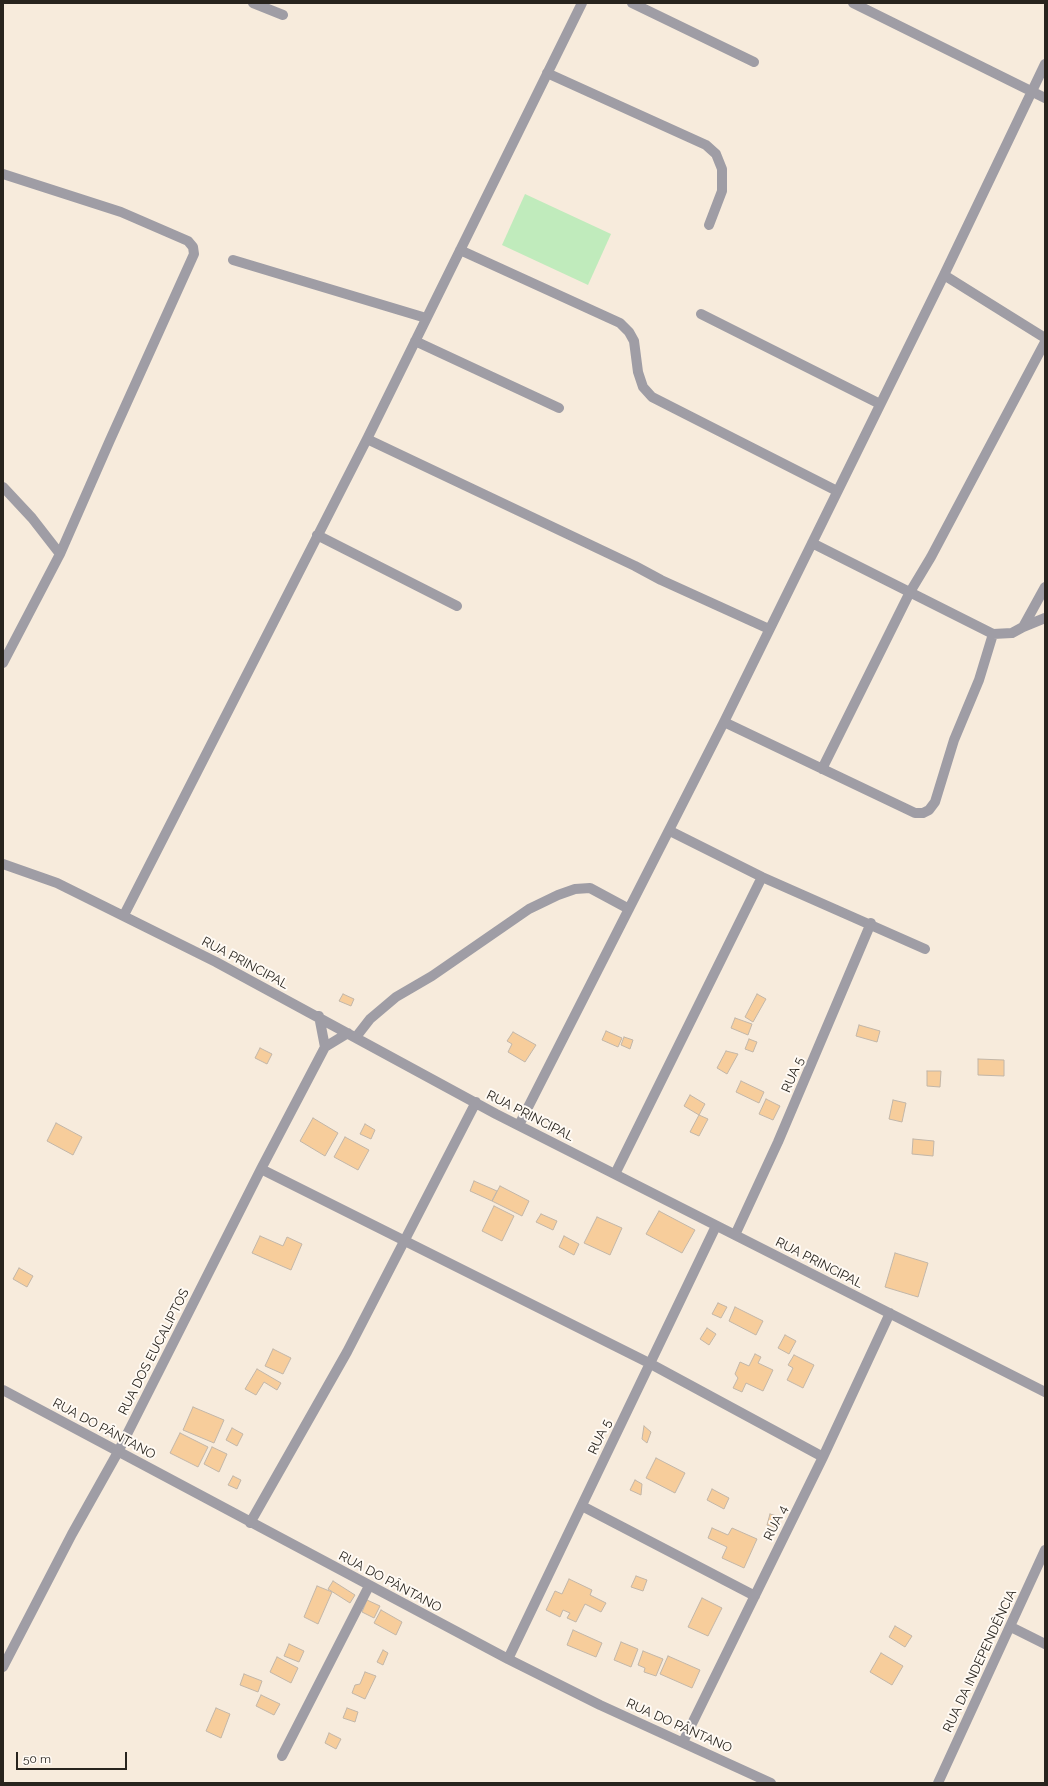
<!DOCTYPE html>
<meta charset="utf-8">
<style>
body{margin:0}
#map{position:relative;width:1048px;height:1786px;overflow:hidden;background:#f7ebdc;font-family:Raleway,sans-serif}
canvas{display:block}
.frame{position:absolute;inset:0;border:4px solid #28241e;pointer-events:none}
.scale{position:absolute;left:16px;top:1752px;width:111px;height:18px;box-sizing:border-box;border:2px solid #28241e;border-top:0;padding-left:5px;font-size:12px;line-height:14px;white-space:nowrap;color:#28241e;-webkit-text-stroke:3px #fffaf4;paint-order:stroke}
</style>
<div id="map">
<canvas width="1048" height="1786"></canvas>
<div class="frame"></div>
<div class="scale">50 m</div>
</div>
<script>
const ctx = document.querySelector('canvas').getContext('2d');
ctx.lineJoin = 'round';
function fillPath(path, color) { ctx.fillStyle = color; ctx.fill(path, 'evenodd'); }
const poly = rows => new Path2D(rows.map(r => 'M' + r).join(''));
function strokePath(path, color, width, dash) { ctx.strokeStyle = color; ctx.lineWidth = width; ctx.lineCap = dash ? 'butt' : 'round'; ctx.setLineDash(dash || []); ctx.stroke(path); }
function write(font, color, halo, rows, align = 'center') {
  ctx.font = font + ' Raleway,sans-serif'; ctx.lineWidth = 4; ctx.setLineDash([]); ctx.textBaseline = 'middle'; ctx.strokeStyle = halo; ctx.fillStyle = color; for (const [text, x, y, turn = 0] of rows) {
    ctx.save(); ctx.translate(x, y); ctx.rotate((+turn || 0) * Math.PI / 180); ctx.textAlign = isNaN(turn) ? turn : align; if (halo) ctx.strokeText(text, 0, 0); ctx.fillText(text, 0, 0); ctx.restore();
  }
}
fillPath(poly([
 [525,194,611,234,588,285,502,245]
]), '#c0ebbc');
const building = poly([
 [343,994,354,999,351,1006,339,1001,343,994],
 [757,994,766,999,753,1022,745,1017,757,994],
 [735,1018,752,1024,748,1035,731,1028,735,1018],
 [859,1025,880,1031,877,1042,856,1036,859,1025],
 [606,1031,622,1038,618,1047,602,1040,606,1031],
 [513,1032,536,1045,525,1062,508,1052,512,1044,507,1041,513,1032],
 [624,1037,633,1040,630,1049,621,1045,624,1037],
 [749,1039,757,1042,753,1052,745,1049,749,1039],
 [260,1048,272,1054,267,1064,255,1058,260,1048],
 [726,1051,738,1054,727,1074,717,1068,726,1051],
 [978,1059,1004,1060,1004,1076,978,1075,978,1059],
 [927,1071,941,1071,940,1087,927,1086,927,1071],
 [741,1081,764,1092,759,1103,736,1092,741,1081],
 [690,1095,705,1104,699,1115,684,1106,690,1095],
 [766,1099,780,1106,773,1120,759,1114,766,1099],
 [893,1100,906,1103,902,1122,889,1119,893,1100],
 [699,1115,708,1119,699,1136,690,1132,699,1115],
 [313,1118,338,1133,325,1156,300,1141,313,1118],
 [56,1123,82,1137,73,1155,47,1141,56,1123],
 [365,1124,375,1130,371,1139,360,1134,365,1124],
 [345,1137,369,1150,358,1170,334,1157,345,1137],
 [913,1139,934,1141,933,1156,912,1154,913,1139],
 [474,1181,497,1191,492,1201,470,1191,474,1181],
 [500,1186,529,1201,522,1216,492,1201,500,1186],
 [494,1206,514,1216,502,1241,482,1231,494,1206],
 [659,1211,695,1230,682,1253,646,1234,659,1211],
 [541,1214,557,1221,553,1230,536,1222,541,1214],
 [597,1217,622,1228,610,1255,584,1243,597,1217],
 [260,1236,283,1246,287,1237,302,1244,291,1270,252,1253,260,1236],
 [564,1236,579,1244,574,1255,559,1247,564,1236],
 [895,1253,928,1263,918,1297,885,1287,895,1253],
 [19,1268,33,1276,27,1287,13,1279,19,1268],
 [718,1303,727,1307,721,1318,712,1314,718,1303],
 [735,1307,763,1321,756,1335,729,1321,735,1307],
 [707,1328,716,1334,709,1345,700,1339,707,1328],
 [785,1335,796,1341,789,1354,778,1348,785,1335],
 [273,1349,291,1358,283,1374,265,1366,273,1349],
 [755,1354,761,1357,758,1363,773,1370,763,1391,746,1383,742,1392,733,1388,738,1378,735,1374,740,1362,749,1366,755,1354],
 [794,1355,814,1365,803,1388,787,1380,793,1368,788,1365,794,1355],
 [257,1369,281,1383,277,1390,264,1382,256,1395,245,1389,257,1369],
 [193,1407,224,1420,214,1443,183,1430,193,1407],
 [644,1426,651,1432,647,1443,642,1439,644,1426],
 [232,1428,243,1434,237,1446,226,1440,232,1428],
 [180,1433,208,1447,198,1467,170,1453,180,1433],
 [212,1447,227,1454,219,1472,204,1464,212,1447],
 [656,1458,685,1473,675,1493,646,1478,656,1458],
 [233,1476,241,1480,237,1489,228,1485,233,1476],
 [635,1480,642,1484,641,1495,630,1490,635,1480],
 [712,1489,729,1498,724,1509,707,1500,712,1489],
 [770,1514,780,1517,777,1528,767,1525,770,1514],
 [712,1528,728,1535,732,1528,757,1539,744,1568,722,1558,727,1547,708,1538,712,1528],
 [636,1576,647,1580,643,1591,631,1587,636,1576],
 [569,1579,592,1590,590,1595,606,1603,601,1612,585,1604,576,1622,567,1618,570,1613,563,1610,560,1617,546,1610,555,1591,562,1594,569,1579],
 [333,1581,355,1595,350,1603,328,1589,333,1581],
 [317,1586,332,1592,318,1624,304,1617,317,1586],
 [702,1598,722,1608,708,1636,688,1627,702,1598],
 [367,1600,380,1606,374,1618,362,1612,367,1600],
 [381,1610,402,1622,396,1635,374,1623,381,1610],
 [895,1626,912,1636,905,1647,889,1637,895,1626],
 [573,1630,602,1643,596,1657,567,1645,573,1630],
 [621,1642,638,1649,631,1667,614,1660,621,1642],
 [289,1644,304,1651,299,1662,284,1656,289,1644],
 [383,1650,388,1653,383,1665,377,1662,383,1650],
 [643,1651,663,1659,656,1676,644,1672,645,1668,638,1665,643,1651],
 [881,1653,903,1666,892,1685,870,1672,881,1653],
 [668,1656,700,1670,692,1688,660,1674,668,1656],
 [277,1657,298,1668,291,1683,270,1672,277,1657],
 [365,1672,376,1676,365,1699,352,1693,355,1685,360,1684,365,1672],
 [244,1674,262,1681,258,1692,240,1685,244,1674],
 [261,1695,280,1704,274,1715,256,1706,261,1695],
 [216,1708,230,1714,221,1738,206,1731,216,1708],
 [347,1708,358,1712,355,1722,343,1718,347,1708],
 [329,1733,341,1739,336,1749,325,1743,329,1733]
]);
fillPath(building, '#f7cd9b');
strokePath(building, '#c2b6a8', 1);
strokePath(poly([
 [253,3,283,15],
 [632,3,754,62],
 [853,3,1045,98],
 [547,73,706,145,716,154,722,169,722,191,709,225],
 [3,174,121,212,188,241,193,247,194,254,110,440,60,554,3,663],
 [460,250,620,323,629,332,634,341,638,372,643,387,652,397,837,491],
 [233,260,426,318],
 [944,275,1045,338],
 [701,314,880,404],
 [415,341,559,408],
 [367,439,635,566,661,580,769,629],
 [3,487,32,518,60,554],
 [317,535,457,606],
 [812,543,993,634,1012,633,1023,627,1045,618],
 [1023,627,1045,587],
 [724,722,915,813,923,813,929,810,935,802,954,740,979,680,993,634],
 [822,769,910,592,931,557,1045,342],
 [670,831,762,877,925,949],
 [3,864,57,883,216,962,496,1114,1045,1392],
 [124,915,367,439,582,3],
 [319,1016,325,1047],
 [356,1037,370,1019,396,997,432,976,529,909,558,895,575,889,590,888,629,909],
 [325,1047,348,1033],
 [519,1125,724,722,944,275,1045,64],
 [261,1169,649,1363,823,1457],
 [615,1174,762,877],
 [735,1235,778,1142,871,923],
 [3,1390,508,1659,600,1705,771,1783],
 [582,1506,755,1596],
 [250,1523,347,1352,476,1102],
 [1011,1627,1045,1644],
 [508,1659,716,1226],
 [3,1667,72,1534,118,1452,261,1169,325,1047],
 [683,1742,823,1457,890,1313],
 [282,1756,369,1586],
 [938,1783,1045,1550]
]), '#9f9da5', 10);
write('13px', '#28241e', '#fffaf4', [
 ["RUA PRINCIPAL",245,963,28],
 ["RUA 5",793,1075,-67],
 ["RUA PRINCIPAL",530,1116,27],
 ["RUA PRINCIPAL",819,1263,27],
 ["RUA DOS EUCALIPTOS",154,1352,-63],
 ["RUA DO PÂNTANO",104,1429,28],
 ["RUA 5",600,1437,-65],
 ["RUA 4",776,1523,-64],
 ["RUA DO PÂNTANO",390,1582,28],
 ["RUA DA INDEPENDÊNCIA",980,1661,-65],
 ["RUA DO PÂNTANO",679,1726,24]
]);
</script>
